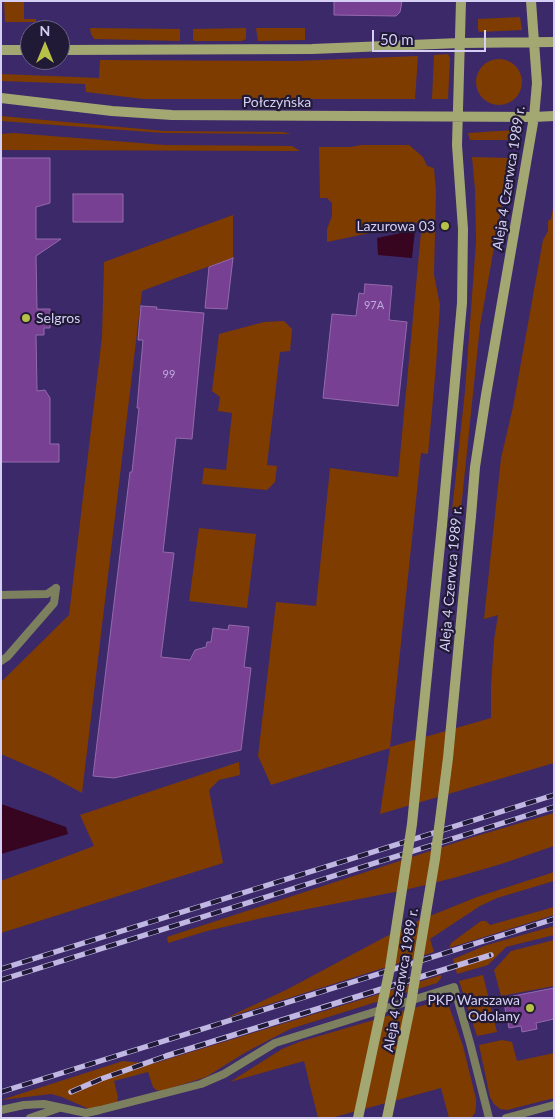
<!DOCTYPE html>
<meta charset="utf-8">
<style>
body{margin:0}
#map{position:relative;width:555px;height:1119px;overflow:hidden;background:#3c296a;font-family:Lato,sans-serif}
canvas{display:block}
.frame{position:absolute;inset:0;border:2px solid #d5cff6;pointer-events:none}
.north{position:absolute;left:20px;top:20px;width:50px;height:50px;box-sizing:border-box;background:#211a36;border:1px solid #696283;border-radius:50%;rotate:0deg;font-size:14px;font-weight:700;line-height:20px;text-align:center;color:#d5cff6}
.north::after{content:'';display:block;margin:auto;width:18px;height:22px;background:#b8c147;clip-path:polygon(50% 0,100% 100%,50% 72%,0 100%)}
.scale{position:absolute;left:372px;top:30px;width:114px;height:22px;box-sizing:border-box;border:2px solid #d5cff6;border-top:0;padding-left:6px;font-size:15px;line-height:18px;white-space:nowrap;color:#d5cff6;-webkit-text-stroke:4px #211a36;paint-order:stroke}
</style>
<div id="map">
<canvas width="555" height="1119"></canvas>
<div class="frame"></div>
<div class="north">N</div>
<div class="scale">50 m</div>
</div>
<script>
const ctx = document.querySelector('canvas').getContext('2d');
ctx.lineJoin = 'round';
function fillPath(path, color) { ctx.fillStyle = color; ctx.fill(path, 'evenodd'); }
const poly = rows => new Path2D(rows.map(r => 'M' + r).join(''));
function strokePath(path, color, width, dash) { ctx.strokeStyle = color; ctx.lineWidth = width; ctx.lineCap = dash ? 'butt' : 'round'; ctx.setLineDash(dash || []); ctx.stroke(path); }
function write(font, color, halo, rows, align = 'center') {
  ctx.font = font + ' Lato,sans-serif'; ctx.lineWidth = 4.5; ctx.setLineDash([]); ctx.textBaseline = 'middle'; ctx.strokeStyle = halo; ctx.fillStyle = color; for (const [text, x, y, turn = 0] of rows) {
    ctx.save(); ctx.translate(x, y); ctx.rotate((+turn || 0) * Math.PI / 180); ctx.textAlign = isNaN(turn) ? turn : align; if (halo) ctx.strokeText(text, 0, 0); ctx.fillText(text, 0, 0); ctx.restore();
  }
}
fillPath(poly([
 [4,1,24,1,24,19,36,19,36,22,5,22],
 [520,17,522,30,479,32,478,29,478,19],
 [90,28,180,29,180,41,94,39,91,34],
 [246,28,246,39,242,41,194,41,193,39,193,29],
 [256,28,305,28,305,40,258,41],
 [448,54,450,58,448,99,432,99,434,55],
 [418,56,415,99,143,99,86,92,85,84,1,81,1,74,99,78,100,60,295,61],
 '476 82a23 23 0 1 1 46 0a23 23 0 1 1-46 0Z',
 [1,116,164,131,283,132,291,134,164,133,1,121],
 [514,130,512,140,470,140,468,133],
 [14,133,165,145,292,146,300,151,1,150,1,134],
 [361,145,409,145,423,157,427,166,434,168,436,191,434,275,440,305,436,366,428,454,421,453,390,747,491,718,491,686,494,640,498,615,484,619,501,458,513,407,543,240,548,231,548,221,551,219,554,203,554,763,380,814,390,748,271,785,258,756,276,602,316,606,330,468,398,477,422,222,327,242,327,229,332,216,332,203,327,198,320,198,319,147,351,147],
 [472,157,510,158,480,326,461,509,452,511,465,391,476,242,475,189],
 [233,215,233,258,179,277,142,291,82,793,49,775,1,754,1,682,69,615,102,337,104,262],
 [284,321,292,329,290,351,280,352,267,465,277,466,275,482,267,490,202,484,204,468,226,470,232,413,218,411,220,397,212,391,219,334,264,322],
 [199,528,256,534,247,608,189,601],
 [239,762,240,775,219,780,209,790,223,863,1,933,1,881,94,846,80,815],
 [554,813,554,846,501,864,457,877,405,890,262,918,207,931,168,943,167,937,473,837],
 [554,872,554,881,497,898,480,906,430,939,434,952,226,1018,286,990,385,937,420,920,477,897],
 [554,907,554,915,449,948,451,943,481,921,486,921,490,925],
 [554,926,554,935,506,947,488,965,457,974,453,959,487,945],
 [554,940,554,986,501,996,494,970,511,951],
 [441,975,441,978,437,983,290,1029,246,1052,206,1077,162,1091,156,1090,153,1087,148,1072,114,1081,118,1097,117,1102,89,1109,62,1097,51,1094,1,1100,123,1061,152,1064],
 [483,975,497,1032,477,1036,459,981],
 [438,1001,445,1002,449,1006,463,1046,476,1099,476,1106,475,1113,471,1118,449,1118,441,1088,331,1118,318,1118,304,1061,230,1082,282,1049,299,1042],
 [502,1040,512,1042,517,1061,554,1053,554,1098,507,1110,500,1109,494,1104,490,1097,479,1045]
]), '#7e3c00');
fillPath(poly([
 [415,230,412,258,378,255,377,238],
 [1,804,66,827,68,834,1,854]
]), '#37051f');
const building = poly([
 [334,1,402,1,400,12,396,16,334,15,334,1],
 [1,158,50,158,50,203,36,207,36,239,61,239,36,256,37,309,50,309,50,328,44,328,44,335,36,335,37,391,45,390,50,398,50,444,59,444,59,462,1,462,1,158],
 [73,194,123,194,123,222,73,222,73,194],
 [233,258,227,309,205,308,209,267,233,258],
 [365,284,392,286,389,320,407,322,398,406,323,398,332,314,356,316,359,293,364,294,365,284],
 [141,306,157,307,156,309,204,313,192,439,176,438,163,552,174,553,161,657,190,660,195,650,206,647,207,642,211,642,213,628,228,630,229,625,249,627,244,667,251,668,241,750,114,778,93,776,130,472,132,472,139,408,137,408,143,340,138,340,141,306],
 [554,988,554,1019,536,1023,537,1029,522,1032,521,1026,509,1028,503,998,554,988]
]);
fillPath(building, '#774093');
strokePath(building, '#946aac', 1);
strokePath(poly([
 [42,25,42,30],
 [1,595,47,594,56,588],
 [1,661,7,657,54,603,56,588],
 [1,1110,24,1105,44,1104,86,1113,100,1110,201,1084,224,1074,275,1043,454,987,470,1043,489,1118],
 [30,1118,59,1108],
 [506,1118,554,1105]
]), '#7d805f', 8);
strokePath(poly([
 [1,50,30,50],
 [60,50,312,49,460,43,554,42],
 [1,98,112,111,172,115,534,117,554,116],
 [471,516,475,467,486,395,534,117,537,83,531,1],
 [442,525,462,303,463,229,457,145,461,1]
]), '#a3a873', 10);
const rail = poly([
 [1,969,554,795],
 [1,980,554,807],
 [1,1092,554,919],
 [71,1092,101,1079,166,1056,491,955]
]);
strokePath(rail, '#c0b8e3', 5.5);
strokePath(rail, '#211a36', 4, [11]);
strokePath(poly([
 [358,1118,390,968,412,824,442,525],
 [387,1118,411,1003,435,859,448,758,471,516]
]), '#a3a873', 10);
for (const [x, y, r, color] of [
 [445,226,5,"#b8c147"],
 [26,318,5,"#b8c147"],
 [530,1008,5,"#b8c147"]
]) { const dot = new Path2D(); dot.arc(x, y, r, 0, 2 * Math.PI); ctx.fillStyle = color; ctx.fill(dot); strokePath(dot, '#211a36', 2); }
write('11px', '#beabdd', null, [
 ["97A",374,305],
 ["99",169,374]
]);
write('14px', '#d5cff6', '#211a36', [
 ["Połczyńska",277,102],
 ["Aleja 4 Czerwca 1989 r.",509,178,-81],
 ["Aleja 4 Czerwca 1989 r.",451,579,-85],
 ["Aleja 4 Czerwca 1989 r.",401,980,-80]
]);
write('14px', '#d5cff6', '#211a36', [
 ["Lazurowa 03",435,226],
 ["Selgros",36,318,"left"],
 ["PKP Warszawa",520,1000],
 ["Odolany",520,1016]
], 'right');
</script>
